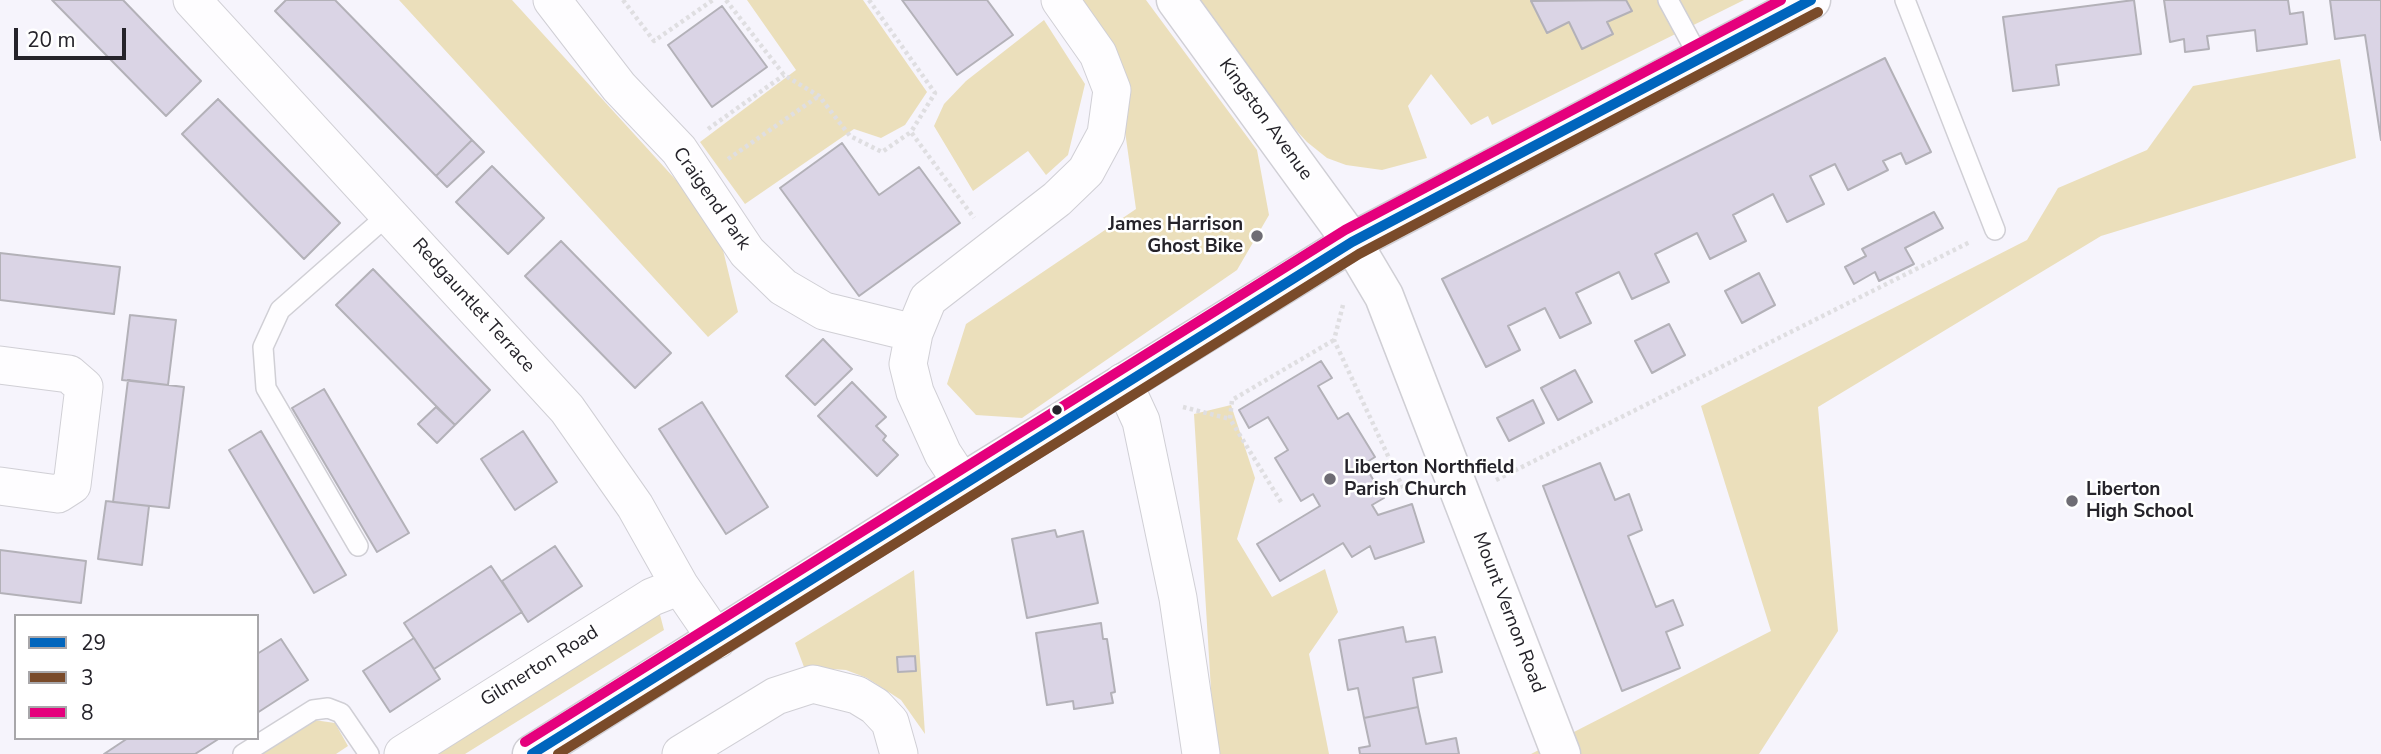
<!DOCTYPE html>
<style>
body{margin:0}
#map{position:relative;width:2381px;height:754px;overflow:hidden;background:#f6f4fc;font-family:"Nunito Sans",sans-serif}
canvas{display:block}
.legend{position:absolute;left:14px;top:614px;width:245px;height:126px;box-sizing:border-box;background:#fff;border:2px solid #a8a7aa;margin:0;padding:9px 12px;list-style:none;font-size:21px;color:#25232a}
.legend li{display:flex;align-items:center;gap:14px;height:35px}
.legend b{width:35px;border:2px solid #a8a7aa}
.scale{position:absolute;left:14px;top:28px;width:112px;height:32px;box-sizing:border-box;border:4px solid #25232a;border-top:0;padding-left:9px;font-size:21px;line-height:24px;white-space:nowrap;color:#25232a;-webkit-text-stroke:5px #fff;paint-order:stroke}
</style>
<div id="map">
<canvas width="2381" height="754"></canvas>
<ul class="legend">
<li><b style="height:9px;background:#0065bd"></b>29</li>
<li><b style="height:9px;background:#7a4b2a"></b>3</li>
<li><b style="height:9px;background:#e5007d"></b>8</li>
</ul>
<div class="scale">20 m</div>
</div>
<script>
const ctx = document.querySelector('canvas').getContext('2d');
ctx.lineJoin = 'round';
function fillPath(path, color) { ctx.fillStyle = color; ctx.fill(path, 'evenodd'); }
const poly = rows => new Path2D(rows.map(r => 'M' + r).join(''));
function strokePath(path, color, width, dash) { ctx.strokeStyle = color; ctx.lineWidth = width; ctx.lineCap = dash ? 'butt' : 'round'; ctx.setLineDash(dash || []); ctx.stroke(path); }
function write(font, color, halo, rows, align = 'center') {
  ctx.font = font + ' "Nunito Sans",sans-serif'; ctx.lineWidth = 5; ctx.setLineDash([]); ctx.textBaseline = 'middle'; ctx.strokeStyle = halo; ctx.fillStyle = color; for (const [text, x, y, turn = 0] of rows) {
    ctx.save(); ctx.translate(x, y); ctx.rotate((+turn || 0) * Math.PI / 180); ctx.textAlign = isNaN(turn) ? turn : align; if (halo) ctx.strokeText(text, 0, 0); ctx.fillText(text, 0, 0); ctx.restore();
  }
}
fillPath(poly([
 [399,0,512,0,717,225,738,312,708,337],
 [747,0,863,0,927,92,905,125,881,138,854,129,745,204,700,142,796,70],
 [1069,0,1146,0,1257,150,1269,215,1237,270,1022,418,976,415,947,384,966,324,1136,209,1116,68],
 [1195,0,1744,0,1492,125,1488,116,1471,125,1431,74,1408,106,1427,158,1382,170,1346,165,1327,158,1307,142,1270,102],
 [1044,20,1085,84,1068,155,1046,175,1028,151,973,191,934,126,944,104,966,81],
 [2340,59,2356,158,2101,236,1818,407,1838,631,1759,754,1531,754,1771,631,1701,406,2027,240,2058,188,2147,150,2193,86],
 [1231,405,1255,478,1237,539,1272,597,1325,569,1338,612,1309,654,1329,754,1218,754,1213,722,1194,414],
 [914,570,925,734,901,700,867,678,846,670,804,667,795,643],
 [659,611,664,630,465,754,433,754],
 [314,720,335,723,348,746,336,754,260,754]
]), '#ebdfbb');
const building = poly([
 [52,0,123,0,201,81,166,116,52,0],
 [286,0,335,0,472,140,436,176,275,11,286,0],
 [902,0,987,0,1013,35,957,75,902,0],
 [1626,0,1632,11,1607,22,1613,34,1582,49,1569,22,1547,33,1531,1,1626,0],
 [2134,0,2141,54,2056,65,2059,85,2013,91,2003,17,2134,0],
 [2164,0,2288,0,2290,14,2303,12,2307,44,2257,51,2255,30,2207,36,2209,49,2185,52,2184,39,2170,42,2164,0],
 [2330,0,2381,0,2381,140,2365,35,2335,39,2330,0],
 [722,6,767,67,712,107,668,45,722,6],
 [1885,58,1931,152,1906,164,1901,153,1883,161,1888,170,1848,190,1835,164,1810,176,1824,204,1787,222,1773,194,1733,215,1746,241,1710,259,1697,233,1655,254,1669,282,1632,299,1619,272,1576,293,1591,323,1560,338,1545,308,1508,326,1520,350,1486,367,1442,279,1885,58],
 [218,99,340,223,304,259,182,134,218,99],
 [472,140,484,152,447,187,436,176,472,140],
 [842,143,879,195,919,167,960,223,859,296,780,188,842,143],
 [492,166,544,218,508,254,456,202,492,166],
 [1934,212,1943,228,1905,248,1914,264,1879,281,1875,272,1854,284,1845,267,1866,256,1862,249,1934,212],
 [561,241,671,353,635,388,525,276,561,241],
 [0,253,120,267,114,314,0,300,0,253],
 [373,269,490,390,455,425,336,305,373,269],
 [1759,273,1775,305,1742,323,1725,291,1759,273],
 [130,315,176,320,168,385,122,380,130,315],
 [1669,324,1685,355,1652,373,1635,341,1669,324],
 [823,339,852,369,815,405,786,376,823,339],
 [1321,361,1332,378,1318,386,1338,419,1348,413,1375,457,1364,464,1384,498,1372,505,1378,515,1412,504,1424,542,1375,559,1370,546,1352,557,1343,543,1280,581,1257,544,1320,506,1313,494,1301,501,1275,458,1288,450,1268,417,1249,428,1239,410,1321,361],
 [1575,370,1592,402,1558,420,1541,388,1575,370],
 [128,380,184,387,169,508,113,502,128,380],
 [852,382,886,417,876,426,886,436,883,440,898,455,877,476,818,416,852,382],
 [324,389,409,533,377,552,292,408,324,389],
 [1533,400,1544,423,1509,441,1497,418,1533,400],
 [702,402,768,507,726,534,659,429,702,402],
 [436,407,455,425,437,443,418,424,436,407],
 [261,431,346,575,314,593,229,450,261,431],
 [523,431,557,482,515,510,481,459,523,431],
 [1600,463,1615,500,1629,494,1642,530,1628,536,1656,607,1673,600,1683,625,1666,632,1680,668,1622,691,1543,486,1600,463],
 [106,501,149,506,142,565,98,559,106,501],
 [1055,530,1057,537,1083,531,1098,603,1027,618,1012,539,1055,530],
 [555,546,582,586,528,622,502,581,555,546],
 [0,550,86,561,81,603,0,593,0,550],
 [491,566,522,612,434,669,404,623,491,566],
 [1101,623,1103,639,1107,639,1115,692,1111,693,1113,703,1074,709,1073,701,1047,705,1036,633,1101,623],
 [1403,627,1406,642,1435,637,1442,672,1413,678,1418,707,1364,718,1358,688,1348,690,1339,640,1403,627],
 [414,638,440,679,390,712,363,671,414,638],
 [281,639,308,680,257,713,257,654,281,639],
 [915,656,916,671,898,672,897,657,915,656],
 [1418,707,1426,744,1456,738,1459,754,1360,754,1359,748,1370,746,1364,718,1418,707],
 [128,738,220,738,195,754,104,754,128,738]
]);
fillPath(building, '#dad4e5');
strokePath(building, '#b3b1b8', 2);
const lane = poly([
 [1668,0,1699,57],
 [1905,0,1995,230],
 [358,546,266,388,263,347,280,310,389,214],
 [243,754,313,710,328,708,341,713,369,754]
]);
const street = poly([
 [192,0,567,409,635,506,680,586,717,640],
 [552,0,619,87,679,150,747,252,783,287,824,311,914,333],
 [0,365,69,374,84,387,72,485,58,494,0,486],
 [1123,382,1141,421,1178,598,1201,754],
 [962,483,943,454,915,392,908,364,914,333,928,299,1057,199,1086,171,1106,134,1112,90,1098,54,1060,0],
 [403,754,652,597,680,586],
 [681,754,776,696,813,684,857,695,875,706,890,722,899,754]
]);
const secondary = poly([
 [1176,0,1352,242,1384,296,1561,754]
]);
const primary = poly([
 [532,754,962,483,1352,242,1811,0]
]);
strokePath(lane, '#d0cfd5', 22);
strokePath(street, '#d0cfd5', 39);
strokePath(secondary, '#d0cfd5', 41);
strokePath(primary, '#d0cfd5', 41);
strokePath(poly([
 [623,0,654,41,713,0],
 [726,0,784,75,819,96,850,136,882,152,911,132],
 [869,0,935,93,911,132,974,218],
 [708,129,784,75],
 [728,159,819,96],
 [1343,305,1334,340,1403,488],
 [1183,407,1230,419],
 [1496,480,1970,242],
 [1281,502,1230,419,1232,400,1334,340]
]), '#dfdee1', 4.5, [3.5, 3.5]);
strokePath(lane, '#fefdff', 19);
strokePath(street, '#fefdff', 37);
strokePath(secondary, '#fefdff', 38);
strokePath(primary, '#fefdff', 38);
strokePath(poly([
 [532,754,1352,242,1811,0]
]), '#0065bd', 10);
strokePath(poly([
 [558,754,1359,254,1818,12]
]), '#7a4b2a', 10);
strokePath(poly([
 [525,742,1345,230,1781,0]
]), '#e5007d', 10);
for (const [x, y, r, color] of [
 [1257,236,7,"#6e6c74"],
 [1057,410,6,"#25232a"],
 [1330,479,7,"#6e6c74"],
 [2072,501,7,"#6e6c74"]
]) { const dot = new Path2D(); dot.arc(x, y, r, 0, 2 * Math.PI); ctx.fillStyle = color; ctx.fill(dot); strokePath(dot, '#fff', 2.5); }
write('19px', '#25232a', '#fff', [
 ["Kingston Avenue",1265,120,54],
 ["Craigend Park",711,199,55],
 ["Redgauntlet Terrace",473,306,48],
 ["Mount Vernon Road",1508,613,69],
 ["Gilmerton Road",540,667,-32]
]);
write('bold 19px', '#25232a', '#fff', [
 ["James Harrison",1243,225,"right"],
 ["Ghost Bike",1243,247,"right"],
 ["Liberton Northfield",1344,468],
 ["Parish Church",1344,490],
 ["Liberton",2086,490],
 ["High School",2086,512]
], 'left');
</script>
